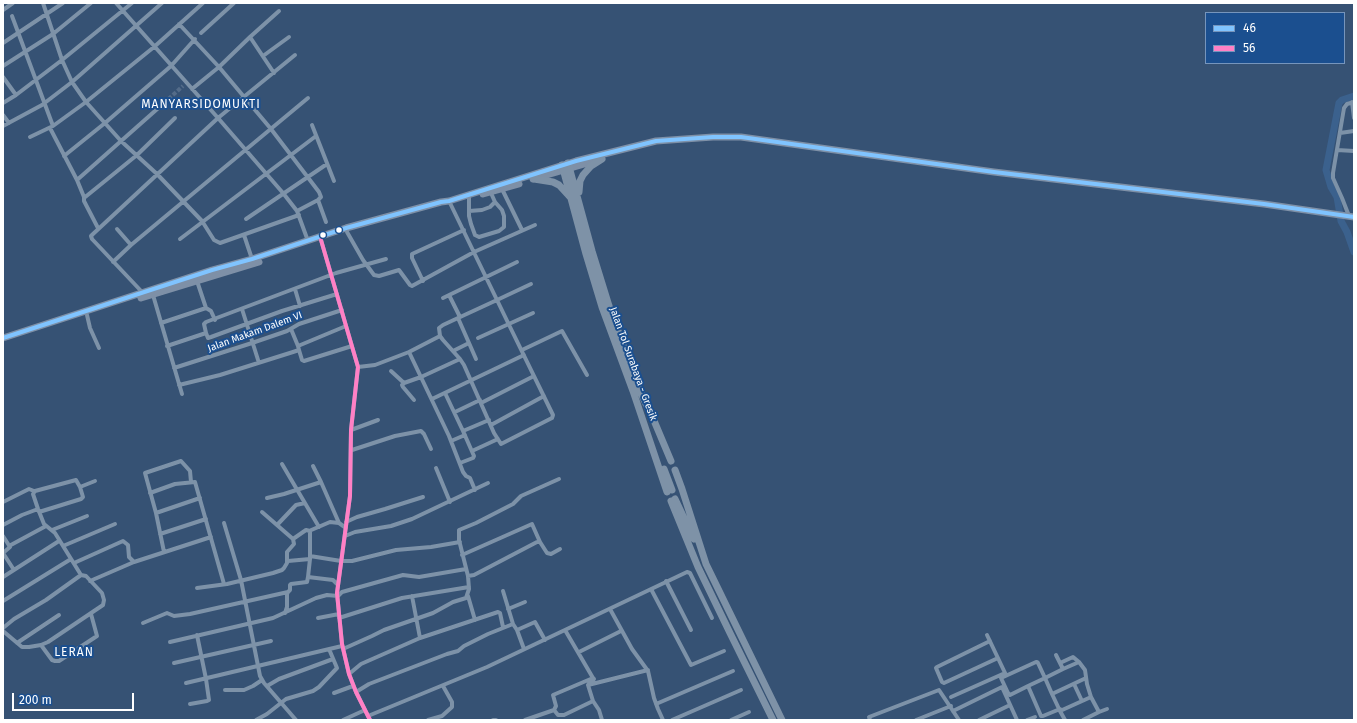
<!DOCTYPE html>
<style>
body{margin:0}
#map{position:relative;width:1357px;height:723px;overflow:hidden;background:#365274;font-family:"Fira Sans",sans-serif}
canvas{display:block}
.frame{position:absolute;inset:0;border:4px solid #fff;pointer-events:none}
.legend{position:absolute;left:1205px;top:12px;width:140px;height:52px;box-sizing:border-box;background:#1b4f8f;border:1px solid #7695bc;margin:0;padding:5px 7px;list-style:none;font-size:12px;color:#fff}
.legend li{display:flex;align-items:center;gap:8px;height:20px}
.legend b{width:20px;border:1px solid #7695bc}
.scale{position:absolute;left:12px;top:693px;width:122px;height:18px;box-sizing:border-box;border:2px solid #fff;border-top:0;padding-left:5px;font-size:12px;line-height:14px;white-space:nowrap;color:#fff;-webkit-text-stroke:3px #1b4f8f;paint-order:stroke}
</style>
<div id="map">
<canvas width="1357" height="723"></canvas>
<div class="frame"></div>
<ul class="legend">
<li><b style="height:5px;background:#80c4ff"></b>46</li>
<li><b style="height:5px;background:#ff80c5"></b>56</li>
</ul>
<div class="scale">200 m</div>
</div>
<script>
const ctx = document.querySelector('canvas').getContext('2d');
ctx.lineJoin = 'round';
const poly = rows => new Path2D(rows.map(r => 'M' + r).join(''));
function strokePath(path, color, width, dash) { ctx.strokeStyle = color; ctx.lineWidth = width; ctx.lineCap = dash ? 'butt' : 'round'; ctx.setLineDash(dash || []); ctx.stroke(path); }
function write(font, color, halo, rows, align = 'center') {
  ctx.font = font + ' "Fira Sans",sans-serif'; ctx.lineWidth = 4; ctx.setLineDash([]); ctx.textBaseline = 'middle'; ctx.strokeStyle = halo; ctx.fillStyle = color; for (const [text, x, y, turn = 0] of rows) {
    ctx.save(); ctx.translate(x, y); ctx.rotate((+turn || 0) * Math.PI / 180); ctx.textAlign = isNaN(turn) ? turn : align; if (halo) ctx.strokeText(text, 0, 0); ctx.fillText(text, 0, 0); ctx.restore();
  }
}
strokePath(poly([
 [1354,96,1342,100,1339,103,1326,170,1331,187,1337,197,1341,221,1347,232,1354,252]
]), '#3b618d', 7);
strokePath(poly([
 [164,103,183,86]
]), '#546c89', 4, [4, 2]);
strokePath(poly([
 [43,3,62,60,72,82,86,102,121,141,157,174,202,221,214,240,220,243,299,215],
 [116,3,218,118,283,193,297,211,308,241],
 [3,10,13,3],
 [12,16,53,126],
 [179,24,219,67,271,129,319,192,321,197,318,200,297,211],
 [201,33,234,3],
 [250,37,274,73],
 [3,43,63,3],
 [263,56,289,37],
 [3,66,53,34,91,3],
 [3,77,16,95],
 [192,89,219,67,250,37,279,11],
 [1352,102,1354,118],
 [3,103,16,95,62,60,132,3],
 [3,115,9,123],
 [312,125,334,181],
 [3,126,42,105,72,82,162,3],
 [50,128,77,180,84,197,84,201,98,228],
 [1340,133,1354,131],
 [30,137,53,126,86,102,154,47,203,3],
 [1337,150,1354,151],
 [64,156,105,123,171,66,195,39],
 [77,180,164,103],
 [502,189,522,230],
 [469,197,469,216,471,224,475,235,479,237,499,231,504,227,504,216,502,210,495,202,491,193],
 [84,198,137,155,175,118],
 [318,200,326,222],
 [450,203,497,300,512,331,553,415,552,418,550,419,501,444,494,433,464,365,460,359,443,340,440,336,439,328,443,325,458,318,497,300,531,284],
 [469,211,482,210,490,207,495,202],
 [1349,216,1342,198,1333,178,1333,173,1344,108,1347,104,1354,102],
 [246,219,327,164],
 [117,229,131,245],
 [347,232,363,260,374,275,379,276,399,270,410,285,412,286,474,252,535,225],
 [244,235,252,259],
 [180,239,316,136],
 [321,240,358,367,351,430,350,496,337,593,342,644,349,674,356,692,370,720],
 [113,262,131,245,308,98],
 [197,281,206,308],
 [423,281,412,258,412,254,464,230],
 [295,289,300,306],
 [143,293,92,239,91,236,93,234,218,118,295,55],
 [337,294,282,311,211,337,208,338,206,333,204,324,206,322,336,273,386,259],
 [153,295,182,394],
 [449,295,460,317],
 [443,298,517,262],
 [242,309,259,363],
 [87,315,90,328,99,348],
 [161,323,206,308,211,311,215,320],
 [291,329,298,346],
 [478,338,533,313],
 [469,343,476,359],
 [167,346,206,333],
 [299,350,302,360,304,361,352,346],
 [522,350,562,331,587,375],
 [453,351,469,343,458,318],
 [409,352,440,336],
 [358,367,375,365,409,352,449,436,463,472,466,476,470,478,475,490],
 [174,368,252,343,287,331,299,324,342,310],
 [391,371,404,383,402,385,403,387,414,400],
 [404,383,421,377,460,359],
 [179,385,220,375,293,352,299,350,298,346,346,326],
 [445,393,463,431],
 [432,399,524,355],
 [481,403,534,376],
 [455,412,480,400],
 [491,425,544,396],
 [351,430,378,420],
 [451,441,465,435],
 [352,450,395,436,421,431,424,434,431,449],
 [472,451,498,439],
 [460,463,473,458,474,456,463,431,489,420],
 [282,464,319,527],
 [436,468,450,502],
 [321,482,339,523],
 [150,493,175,484,195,482,224,584],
 [267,498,284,494,321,482,313,466],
 [3,502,29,489,34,491],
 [39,512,81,499,83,497,80,487,95,481],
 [156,513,200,498],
 [346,522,357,517,385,509,423,497],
 [224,523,241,580,260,676,264,683,296,720],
 [3,525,22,515,38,509],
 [277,525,296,505,305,503],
 [52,530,87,516],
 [309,531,330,522,339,523,346,528],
 [160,534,206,519],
 [3,536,10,547,3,553,14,570],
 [345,536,355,532,391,526,412,519,488,483],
 [293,539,306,530,310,531,310,559,308,577],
 [9,546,46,526],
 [63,546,115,524],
 [164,552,156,513,145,473,181,461,190,471,191,482],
 [462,555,532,524,540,542],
 [310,556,341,561,352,561,396,550,431,547,460,542],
 [288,561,310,559],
 [74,563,123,541,128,545,129,557,134,562],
 [468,576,474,575,537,542,540,542,547,553,551,554,560,549],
 [3,577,59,541],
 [90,581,134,562,211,537],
 [666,581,691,630],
 [197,588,227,584,273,573,282,570,284,568,287,563,287,552,294,544,293,539,262,512],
 [651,589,691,665,724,651],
 [503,591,513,624,517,630,524,649],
 [412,596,420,638],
 [468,596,475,620],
 [3,601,71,559],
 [508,609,525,602],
 [610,609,632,649,648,671,654,698,658,709,663,720],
 [285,613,287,607,287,594,288,592,290,590,290,585,291,584,307,582,308,577,333,580,338,585],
 [318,618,339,614],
 [339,618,402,598,469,587],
 [143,623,167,613,174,616,190,614,288,592],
 [3,628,14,619,46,600,81,575],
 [517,630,535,622,545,640],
 [565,630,593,678],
 [3,631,22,647,29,647,41,645,48,642,103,605,104,600,102,593,86,576,81,575,55,533,44,524,38,509,33,494,35,491,76,480,80,487],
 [987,635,1006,675],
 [990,641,937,667,936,668,942,682,944,683,998,658],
 [170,642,273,618,316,598,327,595,338,596,342,592,403,575,419,577,466,569],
 [17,643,59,615],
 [41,645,52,660,55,661,59,661,97,636,91,614],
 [343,649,372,636,384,630,433,613,453,602,466,598,469,589,468,576,459,540,459,530,476,523,513,504,521,496,559,479],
 [579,652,621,631],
 [1056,655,1063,669],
 [174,663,271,641],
 [1060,663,1073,657,1079,662,1085,670,1087,684,1091,697],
 [349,674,361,664,420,638,498,612,500,613,503,627],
 [186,683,342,646],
 [1074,684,1082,701],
 [588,685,648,670],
 [588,685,593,701,599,710,602,720],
 [267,686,279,679,333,659],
 [1028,686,1041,716,1043,716,1060,709],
 [225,690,244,690,253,686,262,680],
 [356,692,369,684,447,654,458,651,464,646,488,634,513,624],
 [334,693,353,686],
 [1052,694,1086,678],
 [951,697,1005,673],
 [190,704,207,701,209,700,206,679,197,635],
 [656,704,733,671],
 [554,710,558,715,564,715,593,701],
 [953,711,1002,687,1017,720],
 [1060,711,1091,697,1099,712,1107,709],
 [368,716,487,667,687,572,690,573,712,618],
 [256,720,267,714,286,699,313,691,319,687,337,668,329,649],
 [343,720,365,710],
 [428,720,442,716,452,707,452,702,443,686],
 [493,720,496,720],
 [525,720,554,710,556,706,553,695,593,678,594,679,588,685],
 [672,720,741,690],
 [731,720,749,712],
 [870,720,869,717,939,690,959,720],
 [916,720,951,706],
 [979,720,1010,705],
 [1027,720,1035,717],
 [1065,720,1060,711,1052,694,1045,678,1038,663,1037,662,1036,662,1001,678,1008,693,1010,695,1028,686,1045,678,1063,669,1079,662],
 [1083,720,1099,712]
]), '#7d92a8', 4);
strokePath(poly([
 [533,179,598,160],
 [483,194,519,184],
 [141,298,259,262],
 [3,338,212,270,252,259,346,228,441,202,449,201,576,161,656,141,713,137,741,137,994,172,1264,204,1354,217]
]), '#7e90a7', 7);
strokePath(poly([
 [568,163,592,251,609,306,639,389,655,423,671,461],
 [562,165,586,254,602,307,633,391,667,492],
 [534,179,553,182,559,185,570,197],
 [579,192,580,181,583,175,591,166,602,159],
 [664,469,672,490],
 [675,470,682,489,706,564,782,720],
 [675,499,694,539],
 [671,501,698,567,730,633,773,720]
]), '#7e92a7', 7);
strokePath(poly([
 [3,338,212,270,252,259,346,228,441,202,449,201,576,161,656,141,713,137,741,137,994,172,1264,204,1354,217]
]), '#80c4ff', 4);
strokePath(poly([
 [321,240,358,367,351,430,350,496,337,593,342,644,349,674,356,692,370,720]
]), '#ff80c5', 4);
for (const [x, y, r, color] of [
 [339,230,3.5,"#fff"],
 [323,235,3.5,"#fff"]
]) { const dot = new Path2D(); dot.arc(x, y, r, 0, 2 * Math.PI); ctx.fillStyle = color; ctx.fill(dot); strokePath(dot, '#1b4f8f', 1.5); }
write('10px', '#fff', '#1b4f8f', [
 ["Jalan Makam Dalem VI",255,332,-20],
 ["Jalan Tol Surabaya - Gresik",633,364,70]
]);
ctx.letterSpacing = '1px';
write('12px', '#fff', '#1b4f8f', [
 ["MANYARSIDOMUKTI",201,105],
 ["LERAN",74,653]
]);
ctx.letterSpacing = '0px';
</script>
